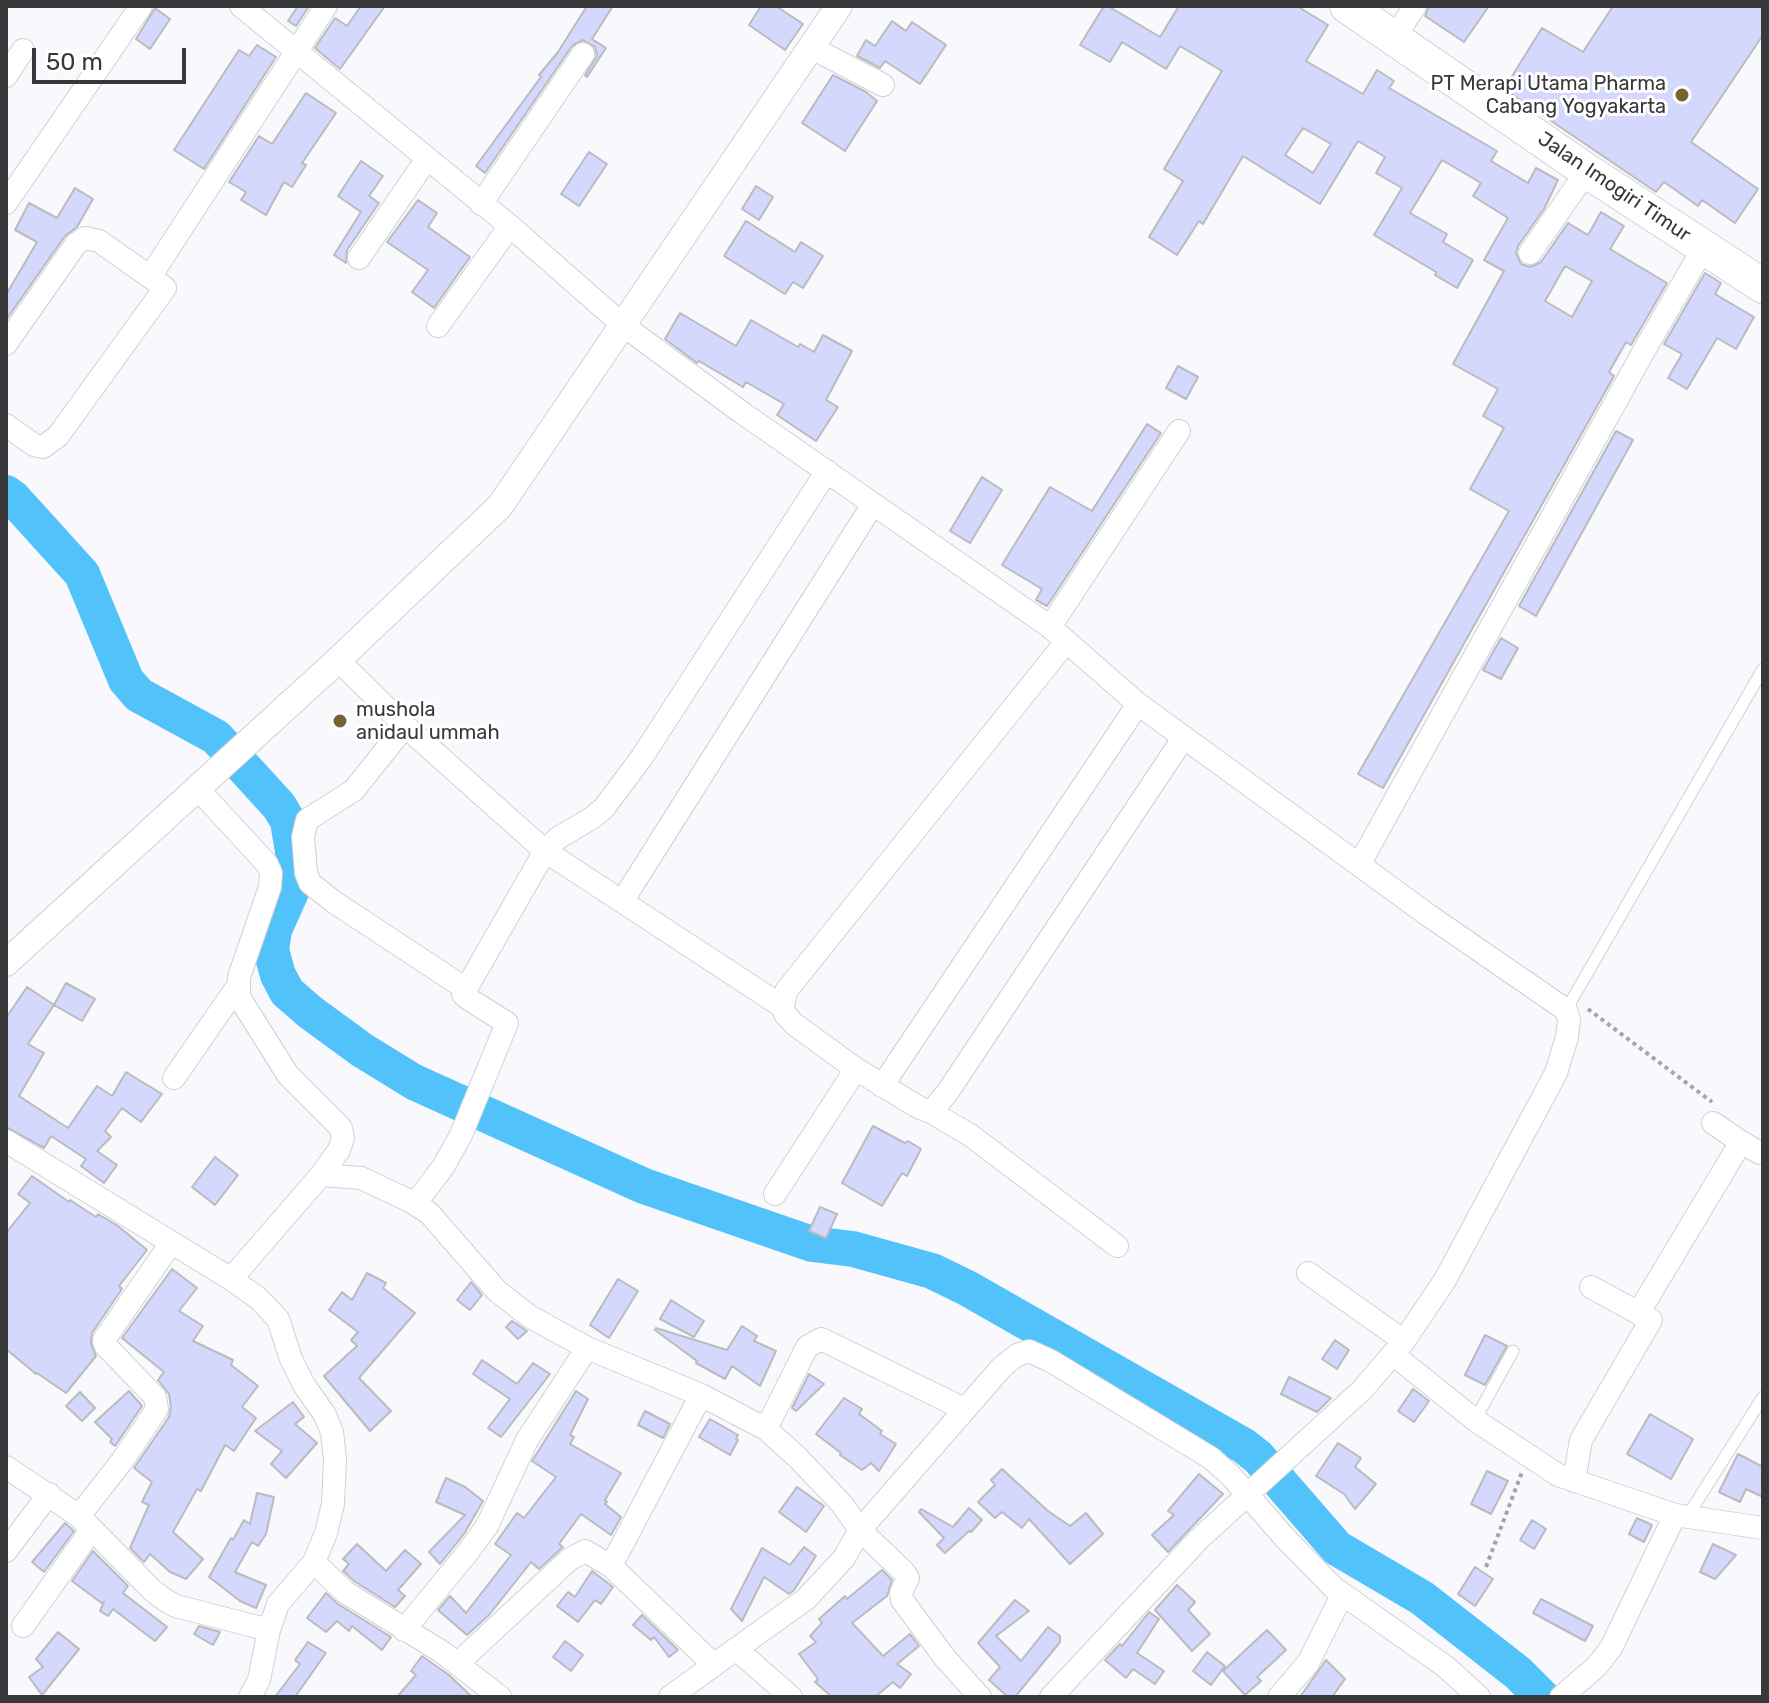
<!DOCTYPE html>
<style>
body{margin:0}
#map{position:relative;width:1769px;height:1703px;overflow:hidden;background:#f9f9fd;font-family:Rubik,sans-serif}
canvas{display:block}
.frame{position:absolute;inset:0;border:8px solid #38383a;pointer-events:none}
.scale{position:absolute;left:32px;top:48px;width:154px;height:36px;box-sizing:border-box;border:4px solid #38383a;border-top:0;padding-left:10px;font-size:24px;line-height:28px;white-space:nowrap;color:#38383a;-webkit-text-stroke:6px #fff;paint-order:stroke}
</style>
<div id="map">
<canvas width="1769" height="1703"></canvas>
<div class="frame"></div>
<div class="scale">50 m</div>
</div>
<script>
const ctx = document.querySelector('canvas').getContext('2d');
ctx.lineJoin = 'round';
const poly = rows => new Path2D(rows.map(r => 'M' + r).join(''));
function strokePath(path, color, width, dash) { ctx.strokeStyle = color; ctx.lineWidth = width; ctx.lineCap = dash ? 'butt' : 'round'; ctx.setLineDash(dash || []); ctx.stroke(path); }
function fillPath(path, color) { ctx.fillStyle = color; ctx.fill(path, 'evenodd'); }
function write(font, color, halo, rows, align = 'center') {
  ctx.font = font + ' Rubik,sans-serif'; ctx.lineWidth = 6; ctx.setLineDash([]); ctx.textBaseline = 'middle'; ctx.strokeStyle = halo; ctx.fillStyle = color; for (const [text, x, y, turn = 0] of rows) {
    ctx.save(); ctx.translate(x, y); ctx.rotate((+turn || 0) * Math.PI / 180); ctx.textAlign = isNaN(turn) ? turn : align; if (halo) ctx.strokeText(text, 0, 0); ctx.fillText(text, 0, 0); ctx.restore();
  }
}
strokePath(poly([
 [6,493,14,499,82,574,126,680,139,695,216,737,279,806,288,821,296,870,291,892,274,930,271,950,278,975,287,992,310,1012,362,1050,414,1082,644,1186,812,1244,853,1249,932,1271,967,1288,1244,1446,1258,1457,1337,1548,1422,1598,1518,1673,1542,1697]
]), '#52c3fa', 36);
const building = poly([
 [298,6,309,6,296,26,288,21,298,6],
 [361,6,385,6,340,69,315,48,335,18,347,26,361,6],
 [587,6,613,6,592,39,606,48,587,77,585,75,597,56,595,47,583,40,572,46,485,173,476,166,541,77,539,75,558,52,587,6],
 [761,6,776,6,803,24,785,50,749,25,761,6],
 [1104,6,1108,6,1160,37,1179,6,1297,6,1328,25,1306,61,1363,94,1377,70,1394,81,1389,88,1497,151,1491,161,1528,183,1536,168,1558,180,1544,209,1518,246,1516,253,1521,264,1530,267,1541,262,1568,223,1588,235,1601,212,1624,226,1610,249,1667,283,1631,345,1626,342,1609,372,1614,376,1383,788,1358,774,1509,511,1470,489,1504,428,1483,416,1498,389,1453,364,1504,271,1484,260,1508,218,1473,196,1481,183,1442,160,1410,213,1447,234,1443,242,1473,260,1457,288,1435,275,1436,272,1374,235,1402,188,1376,173,1385,157,1358,141,1320,204,1243,156,1203,224,1199,221,1177,255,1149,237,1183,181,1164,169,1222,71,1180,46,1166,69,1122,42,1110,62,1080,45,1104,6],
 [1303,128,1331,144,1313,173,1285,155,1303,128],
 [1565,266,1592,281,1572,317,1545,301,1565,266],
 [1429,6,1489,6,1464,42,1425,16,1429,6],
 [1613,6,1763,6,1763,35,1691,142,1758,189,1735,223,1702,200,1698,206,1664,182,1656,192,1504,89,1542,28,1583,52,1613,6],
 [155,8,170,19,150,49,136,39,155,8],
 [892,21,906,31,912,22,946,45,920,84,885,61,880,68,857,56,866,40,875,46,892,21],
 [257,45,276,57,204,169,174,150,239,50,249,56,257,45],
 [833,75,866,92,877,101,845,151,802,123,833,75],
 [306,93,336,113,302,163,306,165,292,187,284,182,266,215,241,200,246,192,229,182,259,136,272,144,306,93],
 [589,152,607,164,579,206,561,194,589,152],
 [361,161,383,176,369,196,379,203,347,250,346,263,334,255,361,212,338,196,361,161],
 [756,186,773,197,759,220,742,209,756,186],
 [75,188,93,199,77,227,65,236,6,320,6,295,37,242,15,230,29,203,57,218,75,188],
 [418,200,437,213,428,227,470,257,434,308,412,292,428,270,387,242,418,200],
 [746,221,795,252,801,242,823,256,803,288,793,282,785,294,724,256,746,221],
 [1705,273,1721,283,1715,294,1754,317,1736,349,1717,338,1687,389,1668,378,1682,354,1664,344,1705,273],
 [680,313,736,346,751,320,798,347,800,344,814,352,823,335,852,351,826,400,838,407,816,441,777,415,784,404,746,382,743,387,699,361,697,363,665,339,680,313],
 [1178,366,1198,377,1186,399,1166,388,1178,366],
 [1147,424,1161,433,1047,606,1036,600,1042,589,1002,565,1050,487,1092,511,1147,424],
 [1616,431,1633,440,1536,616,1519,606,1616,431],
 [982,477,1002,490,970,543,950,531,982,477],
 [1501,638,1518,648,1501,679,1483,670,1501,638],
 [66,983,95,999,82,1021,54,1005,66,983],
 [27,987,54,1005,28,1044,44,1053,19,1096,68,1128,97,1086,112,1096,126,1072,162,1094,141,1122,122,1108,105,1131,111,1137,97,1151,117,1165,104,1183,81,1166,86,1159,51,1136,44,1148,6,1127,6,1018,27,987],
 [873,1126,905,1143,908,1141,921,1149,907,1176,902,1173,882,1206,842,1183,873,1126],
 [215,1157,238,1175,215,1205,192,1187,215,1157],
 [32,1176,69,1202,70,1200,96,1217,98,1214,118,1226,147,1250,119,1286,122,1289,92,1333,91,1344,96,1356,66,1393,37,1373,36,1374,6,1349,6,1233,30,1203,18,1194,32,1176],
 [820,1207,837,1214,826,1238,809,1231,820,1207],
 [172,1269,197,1288,179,1311,203,1326,193,1341,233,1360,231,1365,258,1386,242,1407,256,1418,234,1451,225,1445,201,1491,197,1489,173,1532,203,1559,186,1579,170,1572,150,1554,144,1562,130,1548,149,1505,142,1502,152,1482,134,1468,169,1417,171,1407,169,1394,158,1380,164,1372,122,1338,172,1269],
 [367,1273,386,1283,383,1288,415,1313,359,1378,391,1411,370,1431,324,1376,357,1346,351,1340,358,1332,329,1310,342,1292,352,1300,367,1273],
 [618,1279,638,1291,609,1338,590,1325,618,1279],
 [471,1282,482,1295,470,1310,457,1300,471,1282],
 [671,1300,704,1321,694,1337,660,1319,671,1300],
 [512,1321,527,1331,518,1339,506,1327,512,1321],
 [742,1326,757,1336,754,1341,776,1351,760,1386,732,1366,725,1379,696,1363,697,1361,655,1330,656,1328,727,1350,742,1326],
 [1485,1335,1507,1346,1485,1385,1465,1375,1485,1335],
 [1335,1340,1349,1350,1337,1369,1322,1359,1335,1340],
 [482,1360,517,1384,533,1363,550,1374,501,1437,488,1428,510,1399,473,1374,482,1360],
 [809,1374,824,1384,796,1411,792,1408,809,1374],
 [1289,1377,1331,1398,1317,1412,1281,1394,1289,1377],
 [1413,1389,1429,1401,1414,1422,1398,1411,1413,1389],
 [129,1391,142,1406,115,1446,110,1442,112,1439,95,1422,129,1391],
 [576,1391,588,1399,570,1435,574,1437,570,1444,621,1473,605,1500,607,1502,605,1504,621,1517,611,1535,581,1514,559,1544,563,1547,539,1569,531,1562,489,1615,467,1635,438,1610,450,1596,466,1613,511,1555,495,1544,517,1513,524,1518,556,1477,532,1461,576,1391],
 [80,1392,95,1408,82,1421,66,1406,80,1392],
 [844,1398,862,1409,859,1414,882,1431,880,1434,896,1444,879,1471,871,1463,862,1470,840,1455,841,1453,816,1434,844,1398],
 [293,1402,304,1417,295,1424,317,1443,286,1478,271,1464,282,1451,255,1431,293,1402],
 [645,1411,670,1424,663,1438,638,1425,645,1411],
 [1650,1414,1693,1439,1671,1479,1627,1454,1650,1414],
 [710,1419,738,1435,736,1439,738,1440,730,1455,699,1437,710,1419],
 [1338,1443,1361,1458,1355,1467,1376,1484,1355,1509,1344,1494,1316,1476,1338,1443],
 [1738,1454,1763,1467,1763,1497,1746,1489,1740,1502,1719,1492,1738,1454],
 [1002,1469,1048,1511,1070,1526,1086,1513,1103,1534,1070,1564,1029,1519,1022,1528,1002,1512,995,1518,978,1502,995,1485,991,1480,1002,1469],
 [1487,1471,1508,1481,1491,1514,1471,1504,1487,1471],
 [1199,1474,1223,1494,1168,1552,1152,1535,1174,1515,1168,1511,1199,1474],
 [446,1478,465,1487,483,1501,464,1534,440,1564,429,1552,465,1515,436,1502,446,1478],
 [797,1487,824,1506,806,1532,779,1512,797,1487],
 [257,1493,274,1497,266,1534,258,1546,252,1542,235,1572,266,1585,256,1608,240,1601,209,1577,231,1538,233,1540,244,1520,250,1524,257,1493],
 [969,1508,982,1520,971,1532,969,1531,945,1553,937,1545,944,1538,919,1512,921,1509,953,1527,969,1508],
 [1637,1518,1652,1525,1644,1542,1629,1534,1637,1518],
 [1532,1520,1546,1529,1534,1549,1520,1540,1532,1520],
 [65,1523,74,1531,44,1572,32,1562,65,1523],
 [357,1544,386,1571,405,1550,421,1564,398,1590,405,1596,395,1607,354,1581,343,1571,349,1564,343,1559,357,1544],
 [1713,1544,1736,1555,1715,1579,1700,1572,1713,1544],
 [804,1547,816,1556,794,1590,789,1594,764,1577,742,1621,731,1609,762,1548,790,1565,804,1547],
 [93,1551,128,1586,123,1593,167,1627,155,1641,113,1609,108,1616,100,1611,104,1602,103,1604,72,1581,93,1551],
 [1475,1567,1493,1579,1475,1606,1458,1594,1475,1567],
 [882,1570,892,1580,887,1596,852,1623,883,1656,910,1634,919,1646,897,1664,911,1674,900,1688,893,1682,875,1697,832,1697,815,1682,818,1679,799,1654,816,1642,810,1636,822,1623,819,1619,845,1596,847,1599,882,1570],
 [592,1571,613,1587,601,1604,595,1600,578,1622,557,1606,568,1592,575,1597,592,1571],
 [1177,1585,1195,1602,1188,1610,1210,1634,1192,1651,1155,1610,1177,1585],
 [326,1593,338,1604,391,1637,382,1650,352,1626,349,1631,337,1621,326,1632,307,1618,326,1593],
 [1541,1599,1593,1626,1585,1641,1533,1613,1541,1599],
 [1015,1600,1029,1611,996,1636,1021,1661,1048,1627,1060,1636,1060,1642,1015,1697,1008,1697,989,1680,1000,1667,978,1643,1015,1600],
 [1149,1612,1159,1619,1137,1653,1164,1671,1155,1684,1133,1669,1126,1678,1105,1660,1120,1644,1122,1646,1149,1612],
 [642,1615,678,1650,669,1657,654,1637,651,1640,633,1625,642,1615],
 [199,1626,220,1632,213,1645,194,1634,199,1626],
 [1267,1630,1286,1650,1257,1677,1261,1681,1245,1695,1223,1671,1267,1630],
 [58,1632,79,1649,42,1695,29,1677,43,1667,36,1659,58,1632],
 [565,1641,583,1655,571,1671,553,1657,565,1641],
 [308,1642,326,1653,295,1697,275,1697,300,1664,295,1660,308,1642],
 [1207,1652,1225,1666,1211,1685,1193,1671,1207,1652],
 [422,1656,449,1675,472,1697,397,1697,416,1675,411,1671,422,1656],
 [1326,1660,1345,1679,1332,1697,1300,1697,1326,1660]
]);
fillPath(building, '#d5d8fd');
strokePath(building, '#babbbe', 2);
const service = poly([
 [1566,1010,1763,669],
 [1475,1420,1513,1351],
 [1687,1517,1763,1397]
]);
const minor = poly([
 [241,6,510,226,624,326,741,412,1050,627,1138,704,1428,915,1566,1010,1569,1020,1567,1037,1556,1073,1445,1280,1404,1341,1362,1390,1199,1539,1051,1697],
 [1394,38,1415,6],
 [812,48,883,85],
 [6,76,23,50],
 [6,203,141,6],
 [481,204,583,54],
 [1530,253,1587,171],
 [359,258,426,160],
 [438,326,510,226],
 [6,344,76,244,85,238,99,241,150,277],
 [6,425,34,445,43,447,58,436,165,288,150,277,326,6],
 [1050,627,1179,431],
 [1066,642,786,991,783,1007,785,1014,794,1024,856,1069,918,1107,931,1112,947,1093,1184,737],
 [338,660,405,726,545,851,783,1007],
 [405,726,354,790,307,820,303,837,306,873,310,883,334,902,466,989],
 [198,789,267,864,271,873,270,887,239,977,239,997,288,1075,341,1128,343,1138,339,1150,321,1175,231,1279],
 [1359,865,1645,349,1704,247],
 [623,900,873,504],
 [174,1078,237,987],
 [882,1086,1138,704],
 [931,1112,970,1135,1117,1246],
 [6,1141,231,1279,258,1298,278,1319,291,1359,304,1385,325,1415,332,1432,335,1460,333,1504,326,1533,314,1562,278,1604,269,1630,259,1680,250,1697],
 [1741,1142,1760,1153],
 [321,1175,361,1178,410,1201,429,1213,497,1291,529,1316,587,1348,701,1395,766,1429,797,1457,842,1504,860,1530,844,1558,806,1599,736,1649],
 [775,1194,856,1069],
 [415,1204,443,1167,461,1135,507,1023,467,998,463,994,466,989,545,851,558,838,592,818,604,808,642,757,827,471],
 [1308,1273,1404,1341],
 [1639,1312,1741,1142,1713,1123],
 [1394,1355,1475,1420,1558,1475,1675,1515,1763,1528],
 [766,1429,807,1347,821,1339,964,1409],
 [6,1467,79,1516,152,1590,165,1600,176,1606,269,1630],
 [1574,1481,1581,1440,1651,1320,1591,1287],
 [79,1516,122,1461,157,1409,155,1397,106,1346,104,1340,171,1243],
 [6,1551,49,1494],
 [314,1562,345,1592,442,1652,500,1697],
 [611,1566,701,1395],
 [23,1626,92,1529],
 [404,1630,468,1552,487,1526,527,1440,587,1348],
 [458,1663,570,1559,585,1551,611,1566,714,1665],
 [670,1697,736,1649,791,1697],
 [980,1697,945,1658,902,1600,901,1593,908,1578,904,1572,860,1530,1002,1367,1017,1355,1029,1351,1051,1361,1211,1458,1231,1476,1285,1538,1334,1588,1446,1667,1479,1697],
 [1279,1697,1308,1663,1342,1595],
 [1561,1697,1597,1666,1611,1648,1675,1515]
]);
const tertiary = poly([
 [6,963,338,660,500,506,839,6]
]);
const primary = poly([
 [1347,6,1587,171,1763,286]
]);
strokePath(service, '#cfd0d4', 13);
strokePath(minor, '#cfd0d4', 24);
strokePath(tertiary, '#cfd0d4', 28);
strokePath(primary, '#cfd0d4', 36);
strokePath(poly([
 [1588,1009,1712,1102],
 [1486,1567,1522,1472]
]), '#a5a5a8', 4, [4, 4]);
strokePath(service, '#fff', 11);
strokePath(minor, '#fff', 22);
strokePath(tertiary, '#fff', 26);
strokePath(primary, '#fff', 34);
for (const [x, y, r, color] of [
 [1682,95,8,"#776332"],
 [340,721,8,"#776332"]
]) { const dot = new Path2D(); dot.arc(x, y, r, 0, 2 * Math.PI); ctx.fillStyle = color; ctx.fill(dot); strokePath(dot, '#fff', 3); }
write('20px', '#38383a', '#fff', [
 ["PT Merapi Utama Pharma",1666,84],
 ["Cabang Yogyakarta",1666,107],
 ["mushola",356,710,"left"],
 ["anidaul ummah",356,733,"left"]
], 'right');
write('20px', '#38383a', '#fff', [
 ["Jalan Imogiri Timur",1614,187,34]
]);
</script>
